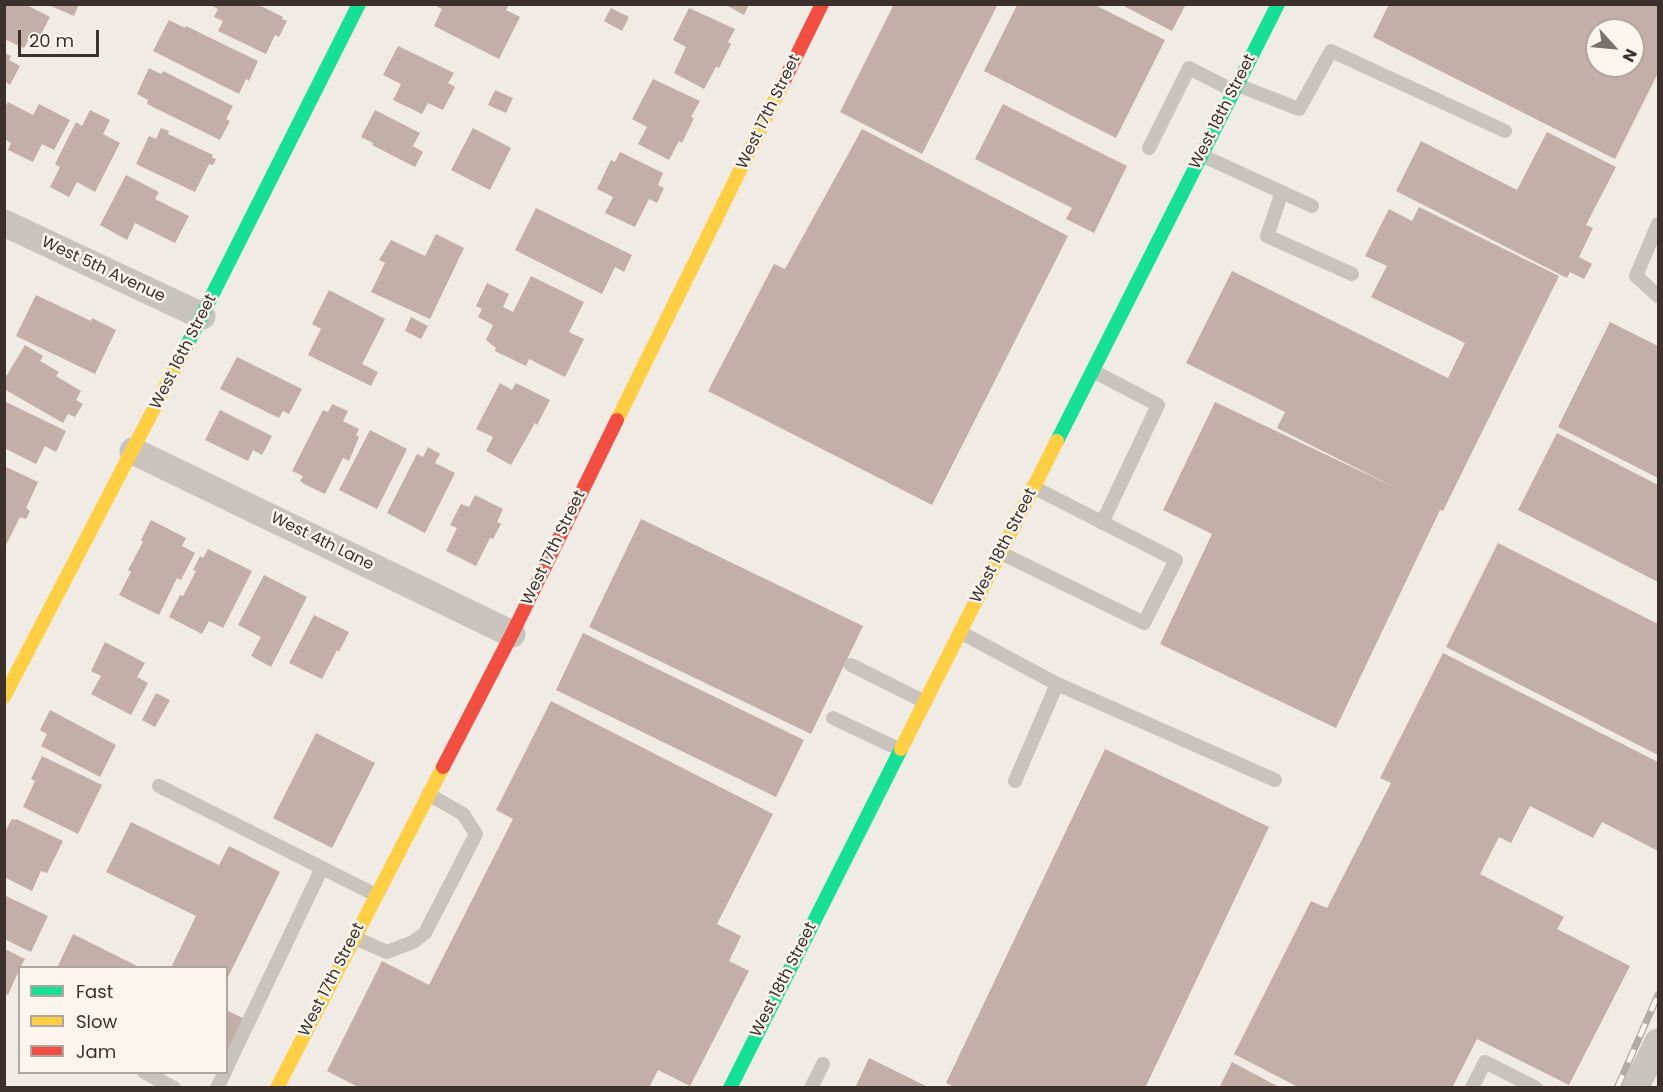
<!DOCTYPE html>
<style>
body{margin:0}
#map{position:relative;width:1663px;height:1092px;overflow:hidden;background:#f0ebe5;font-family:Poppins,sans-serif}
canvas{display:block}
.frame{position:absolute;inset:0;border:6px solid #3b302b;pointer-events:none}
.legend{position:absolute;left:18px;top:966px;width:210px;height:108px;box-sizing:border-box;background:#fbf5ee;border:2px solid #aea6a0;margin:0;padding:8px 10px;list-style:none;font-size:18px;color:#3b302b}
.legend li{display:flex;align-items:center;gap:12px;height:30px}
.legend b{width:30px;border:2px solid #aea6a0}
.north{position:absolute;left:1585px;top:18px;width:60px;height:60px;box-sizing:border-box;background:#fbf5ee;border:2px solid #aea6a0;border-radius:50%;rotate:117deg;font-size:16px;font-weight:700;line-height:24px;text-align:center;color:#3b302b}
.north::after{content:'';display:block;margin:auto;width:21px;height:27px;background:#7a716c;clip-path:polygon(50% 0,100% 100%,50% 72%,0 100%)}
.scale{position:absolute;left:18px;top:30px;width:81px;height:27px;box-sizing:border-box;border:3px solid #3b302b;border-top:0;padding-left:8px;font-size:18px;line-height:21px;white-space:nowrap;color:#3b302b;-webkit-text-stroke:4px #fbf5ee;paint-order:stroke}
</style>
<div id="map">
<canvas width="1663" height="1092"></canvas>
<div class="frame"></div>
<ul class="legend">
<li><b style="height:8px;background:#16e098"></b>Fast</li>
<li><b style="height:8px;background:#ffcf43"></b>Slow</li>
<li><b style="height:8px;background:#f24e42"></b>Jam</li>
</ul>
<div class="north">N</div>
<div class="scale">20 m</div>
</div>
<script>
const ctx = document.querySelector('canvas').getContext('2d');
ctx.lineJoin = 'round';
function fillPath(path, color) { ctx.fillStyle = color; ctx.fill(path, 'evenodd'); }
const poly = rows => new Path2D(rows.map(r => 'M' + r).join(''));
function strokePath(path, color, width, dash) { ctx.strokeStyle = color; ctx.lineWidth = width; ctx.lineCap = dash ? 'butt' : 'round'; ctx.setLineDash(dash || []); ctx.stroke(path); }
function write(font, color, halo, rows, align = 'center') {
  ctx.font = font + ' Poppins,sans-serif'; ctx.lineWidth = 5; ctx.setLineDash([]); ctx.textBaseline = 'middle'; ctx.strokeStyle = halo; ctx.fillStyle = color; for (const [text, x, y, turn = 0] of rows) {
    ctx.save(); ctx.translate(x, y); ctx.rotate((+turn || 0) * Math.PI / 180); ctx.textAlign = isNaN(turn) ? turn : align; if (halo) ctx.strokeText(text, 0, 0); ctx.fillText(text, 0, 0); ctx.restore();
  }
}
fillPath(poly([
 [4,4,25,4,50,17,40,36,33,32,24,48,4,39],
 [46,4,79,4,74,16],
 [209,4,257,4,283,17,282,19,287,21,279,37,275,35,266,54,218,31,223,21,214,17,218,9],
 [432,4,509,4,506,10,520,17,499,59,434,26,442,9],
 [724,4,749,4,744,15],
 [894,4,998,4,922,154,840,112],
 [1120,4,1186,4,1172,31],
 [1389,4,1658,4,1658,73,1615,159,1373,37],
 [1597,30,1633,30,1633,66,1597,66],
 [1017,5,1095,5,1165,40,1116,138,984,71],
 [611,8,629,17,622,31,604,21],
 [689,8,735,29,728,42,731,44,719,68,716,67,704,89,674,73,686,47,673,40],
 [169,20,185,28,186,26,258,61,249,81,246,79,239,94,153,51],
 [398,46,454,73,448,83,455,87,443,110,428,103,422,114,393,100,401,84,383,75],
 [4,53,11,56,9,60,20,66,10,85,4,81],
 [149,68,161,74,163,71,233,106,226,119,230,121,220,140,147,104,148,100,137,94],
 [653,79,700,101,691,117,694,118,682,143,679,141,669,160,638,144,647,127,632,119],
 [495,90,513,98,506,113,488,105],
 [8,102,33,115,39,104,70,120,54,150,42,144,33,162,8,150,11,143,4,139,4,109],
 [1003,104,1127,166,1094,233,1066,219,1072,208,975,159],
 [90,110,110,120,103,134,120,143,95,192,77,182,69,197,50,187,60,167,55,164,76,122,82,126],
 [375,110,420,133,413,146,423,152,415,167,372,145,373,143,361,137],
 [161,128,169,131,168,134,213,155,212,158,216,159,213,165,209,164,195,192,136,164,149,136,156,139],
 [473,128,511,148,490,190,451,170],
 [862,129,1068,236,932,505,708,391,774,264,785,269],
 [1547,132,1616,167,1586,225,1593,228,1579,257,1592,264,1584,279,1570,272,1567,278,1396,191,1421,141,1517,190],
 [620,152,663,173,658,185,664,188,657,203,649,199,635,227,605,213,613,197,597,189,611,160,615,162],
 [126,175,159,192,155,199,189,216,175,243,135,223,127,240,100,225],
 [1419,207,1559,276,1443,511,1440,510,1336,728,1160,644,1212,534,1163,510,1215,402,1394,487,1277,428,1285,412,1186,363,1232,271,1448,378,1465,343,1371,297,1387,266,1365,256,1389,209,1412,221],
 [536,208,632,255,624,272,615,267,602,294,515,250],
 [436,234,464,248,430,319,371,292,385,263,379,260,391,240,425,256],
 [531,276,584,302,569,332,584,339,565,377,529,359,526,366,495,351,496,348,486,340,493,325,478,317,482,309,476,306,487,283,509,294,503,307,513,312],
 [329,290,385,319,362,364,378,372,371,386,308,355,321,329,312,324],
 [36,295,91,321,92,318,116,330,95,374,16,336],
 [411,317,428,326,421,339,405,331],
 [1610,322,1658,346,1658,478,1558,427],
 [25,345,43,356,40,361,59,372,56,376,81,391,76,400,83,404,75,417,68,414,63,423,4,389,4,380],
 [237,357,302,389,289,414,283,411,279,418,220,389],
 [500,383,512,390,516,383,550,400,537,425,535,423,511,465,486,451,493,437,476,429],
 [4,401,66,431,56,452,45,446,36,464,4,448],
 [332,404,348,411,343,421,359,429,356,435,359,437,349,461,343,458,325,494,304,484,300,481,303,476,292,471,323,410,328,412],
 [220,410,272,436,262,455,253,450,248,461,205,440],
 [370,430,407,449,377,509,339,490],
 [1557,433,1658,485,1658,582,1518,510],
 [428,447,440,454,435,463,455,473,425,533,387,513,417,454,423,457],
 [4,466,38,482,26,508,30,511,26,519,20,517,4,549],
 [475,495,503,509,497,522,501,524,493,539,490,538,476,566,446,551,457,528,450,525,461,504,469,507],
 [641,519,863,626,811,734,589,627],
 [151,520,186,538,182,546,195,553,181,580,177,578,159,615,119,595,131,572,128,570,143,542,141,540],
 [1498,543,1658,624,1658,755,1446,647],
 [208,549,252,571,223,628,209,621,202,634,169,617,180,595,183,596,196,571,193,570,200,556,203,558],
 [264,575,307,597,271,667,251,656,261,637,238,625],
 [314,615,349,632,339,652,337,650,322,679,289,663],
 [583,633,804,740,776,797,556,690],
 [105,642,145,663,137,677,148,683,131,715,91,694,101,676,91,671],
 [1443,653,1658,762,1658,851,1602,822,1593,838,1530,806,1511,843,1499,837,1480,874,1564,917,1557,929,1630,966,1569,1085,1477,1039,1452,1088,1300,1088,1234,1054,1311,901,1327,908,1391,783,1380,778],
 [156,693,170,700,155,727,142,720],
 [551,701,773,814,717,924,741,936,729,961,749,971,690,1086,658,1070,649,1088,360,1088,327,1071,382,961,429,985,513,819,496,810],
 [50,710,116,745,100,777,41,746,47,734,40,730],
 [316,733,375,763,332,848,273,818],
 [1105,749,1269,827,1145,1088,956,1088,946,1083],
 [42,756,102,785,78,834,23,807,35,781,31,779],
 [12,819,15,820,16,819,63,841,47,873,41,871,32,891,4,877,4,833],
 [131,822,219,865,229,846,280,872,226,981,226,968,171,968,196,916,106,872],
 [4,895,48,916,31,952,4,939],
 [73,934,141,968,57,968],
 [5,949,25,959,20,968,8,995,5,994],
 [226,1010,245,1019,226,1057],
 [869,1058,930,1088,855,1088],
 [1232,1062,1281,1088,1219,1088]
]), '#c3afa7');
strokePath(poly([
 [1237,85,1299,109,1331,51,1505,131],
 [1149,148,1189,68,1234,91],
 [1201,155,1312,206],
 [1282,192,1267,236,1352,274],
 [1658,224,1636,276,1658,296],
 [1093,371,1158,405,1102,523],
 [1001,553,1144,623,1176,560,1033,487],
 [960,632,1057,684,1275,780],
 [851,665,925,702],
 [833,718,901,750],
 [1015,781,1057,684],
 [159,786,376,895],
 [355,938,387,952,413,942,425,933,476,834,463,814,428,794],
 [226,1069,322,868],
 [144,1072,174,1088],
 [217,1088,225,1072],
 [811,1088,823,1064],
 [1472,1088,1485,1062,1536,1088]
]), '#c9c3be', 14);
strokePath(poly([
 [4,223,202,316],
 [133,451,512,634],
 [1635,1088,1658,1042]
]), '#c9c3be', 27);
strokePath(poly([
 [186,347,359,4],
 [1057,441,1278,4],
 [730,1088,901,749]
]), '#16e098', 14);
strokePath(poly([
 [617,420,782,85],
 [4,697,186,347],
 [901,749,1057,441],
 [277,1088,443,767]
]), '#ffcf43', 14);
strokePath(poly([
 [782,85,822,4],
 [443,767,512,634,617,420]
]), '#f24e42', 14);
const rail = poly([
 [1617,1088,1658,995]
]);
strokePath(rail, '#b1aca8', 7);
strokePath(rail, '#fbf5ee', 4.5, [14]);
write('16px', '#3b302b', '#fbf5ee', [
 ["West 17th Street",769,112,-64],
 ["West 18th Street",1223,112,-63],
 ["West 5th Avenue",103,270,25],
 ["West 16th Street",184,352,-63],
 ["West 4th Lane",322,542,26],
 ["West 18th Street",1004,546,-63],
 ["West 17th Street",554,548,-64],
 ["West 17th Street",332,980,-63],
 ["West 18th Street",784,980,-63]
]);
</script>
